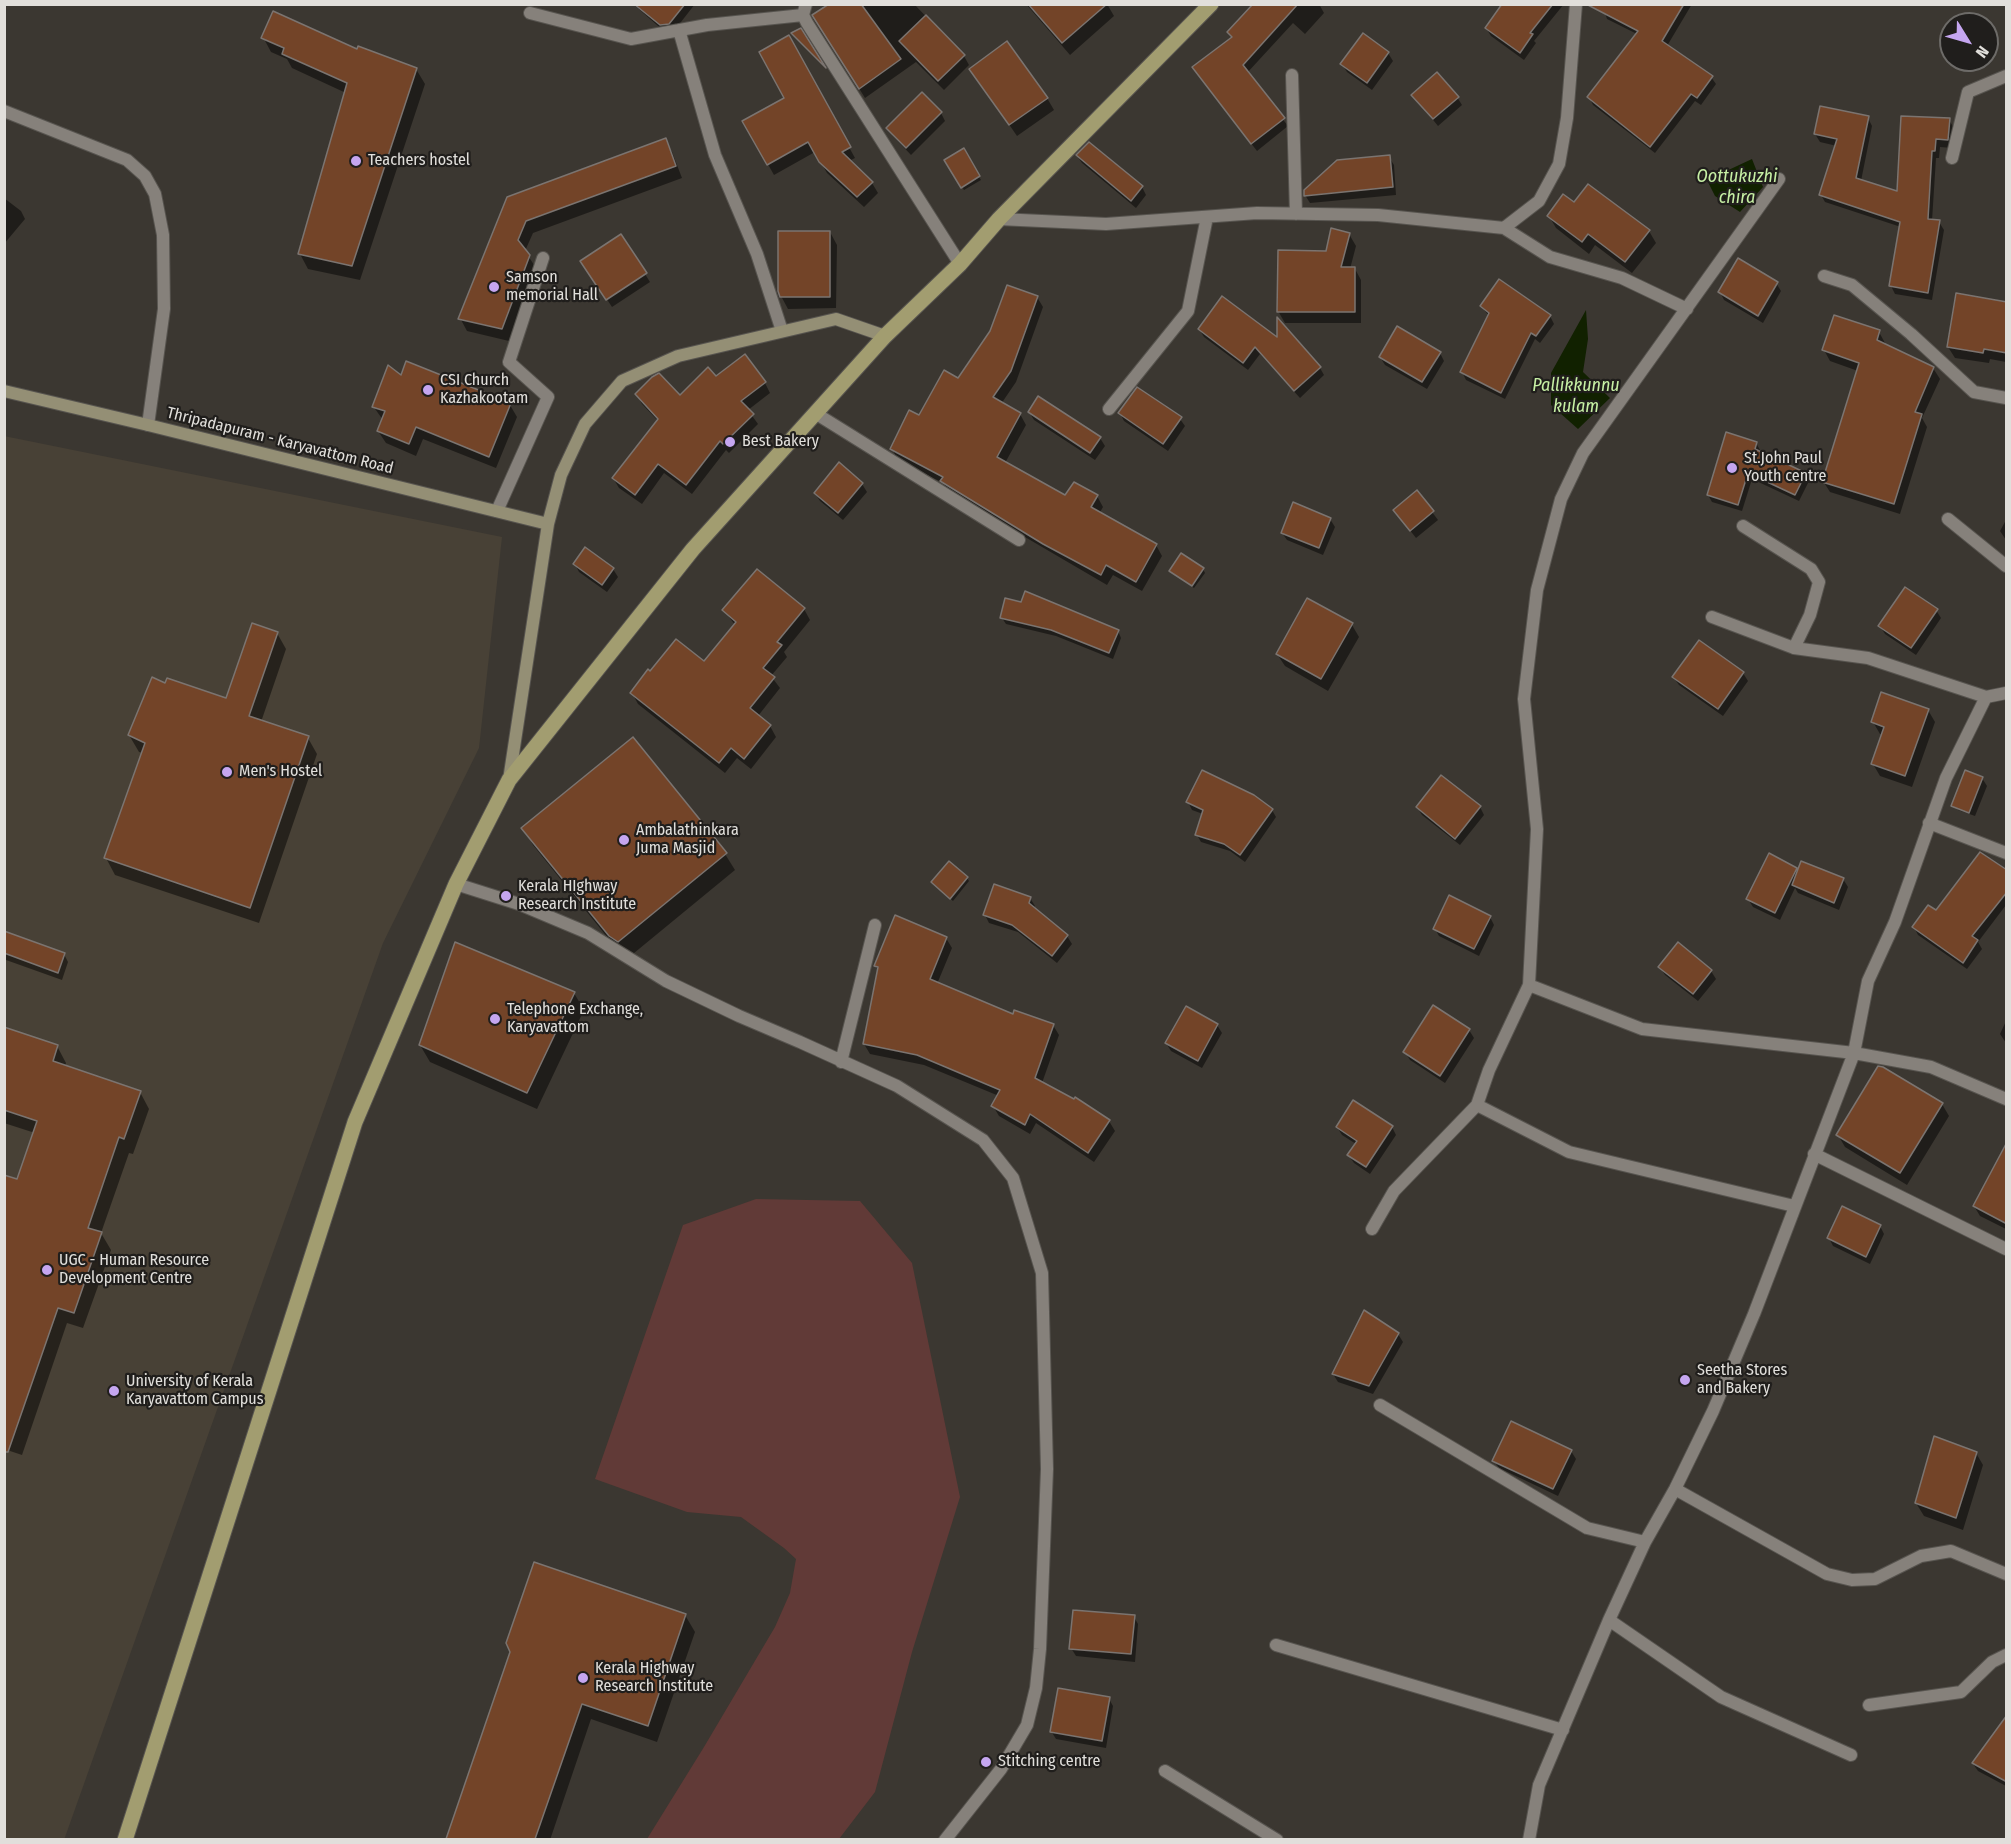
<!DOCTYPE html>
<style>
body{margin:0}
#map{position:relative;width:2011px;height:1844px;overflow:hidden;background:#3b3731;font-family:"Fira Sans Condensed",sans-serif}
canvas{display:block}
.frame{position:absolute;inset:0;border:6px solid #e1dfdb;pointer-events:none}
.north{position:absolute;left:1939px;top:12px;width:60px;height:60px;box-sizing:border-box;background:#201e1c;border:2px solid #6d6b68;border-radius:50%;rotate:127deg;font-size:16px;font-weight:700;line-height:24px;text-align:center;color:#e1dfdb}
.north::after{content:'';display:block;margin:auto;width:21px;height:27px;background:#c5a6f0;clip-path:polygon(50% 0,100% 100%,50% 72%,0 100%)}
</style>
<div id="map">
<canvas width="2011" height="1844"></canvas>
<div class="frame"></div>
<div class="north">N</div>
</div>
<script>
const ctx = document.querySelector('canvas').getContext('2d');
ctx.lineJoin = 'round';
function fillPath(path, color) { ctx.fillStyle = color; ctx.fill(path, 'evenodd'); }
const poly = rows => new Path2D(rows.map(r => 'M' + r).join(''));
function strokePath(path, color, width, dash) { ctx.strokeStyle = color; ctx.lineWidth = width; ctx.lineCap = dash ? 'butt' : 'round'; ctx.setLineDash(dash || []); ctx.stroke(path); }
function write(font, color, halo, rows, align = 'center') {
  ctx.font = font + ' "Fira Sans Condensed",sans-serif'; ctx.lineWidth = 4.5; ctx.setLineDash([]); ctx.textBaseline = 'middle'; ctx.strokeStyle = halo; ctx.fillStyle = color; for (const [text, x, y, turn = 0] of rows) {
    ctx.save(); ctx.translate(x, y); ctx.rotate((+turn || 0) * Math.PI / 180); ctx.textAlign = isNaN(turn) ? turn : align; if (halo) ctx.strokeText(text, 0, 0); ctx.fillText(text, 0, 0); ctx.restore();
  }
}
fillPath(poly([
 [4,436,502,537,479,748,383,943,64,1840,4,1839]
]), '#484136');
fillPath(poly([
 [756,1199,860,1201,912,1263,960,1497,912,1652,875,1792,839,1839,647,1839,704,1747,775,1627,790,1593,796,1559,784,1548,741,1517,687,1512,595,1479,683,1225]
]), '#613a37');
fillPath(poly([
 [1752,159,1763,187,1740,212,1715,196,1707,180],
 [1586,310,1588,339,1583,372,1610,398,1578,429,1551,405,1551,373]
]), '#112100');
fillPath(poly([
 [633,4,695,4,674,31,666,33],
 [822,4,914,4,964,56,969,65,944,90,916,62,865,98,820,25,825,9],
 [1026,4,1107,4,1114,16,1070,55],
 [1254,4,1319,4,1324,13,1305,34,1293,23,1247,73,1288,126,1257,151,1199,75,1233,39,1229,33],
 [1504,4,1564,4,1534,41,1536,43,1524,60,1491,36,1486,28],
 [1602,4,1692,4,1667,46,1711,77,1716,84,1701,105,1695,101,1655,153,1593,105,1589,97,1637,34,1607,19],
 [263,37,358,51,416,69,425,84,360,280,308,269,300,254,346,93,292,68,287,59,271,52],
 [788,37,855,158,849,161,872,183,878,193,864,207,827,173,815,152,774,175,744,122,786,98],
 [1388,53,1393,61,1372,90,1347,72,1342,64],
 [971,69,1047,98,1054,110,1017,136],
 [1413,95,1457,97,1462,105,1438,126],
 [941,113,945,121,911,155,893,136,888,129],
 [1868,118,1872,126,1861,181,1898,193,1949,120,1954,128,1952,148,1940,147,1939,158,1936,158,1932,221,1939,222,1944,230,1932,300,1895,294,1891,286,1901,227,1825,202,1821,195,1837,146,1820,142,1815,134],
 [665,140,672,152,682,178,533,233,525,251,536,268,509,341,467,331,460,318,508,198],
 [963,151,981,180,964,190,946,161],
 [1077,156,1142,187,1146,195,1136,208,1082,163],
 [1389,157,1394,165,1396,195,1310,203,1305,195],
 [4,198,21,211,25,219,4,244],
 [1575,205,1649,231,1656,243,1632,273,1595,245,1589,254,1556,228,1549,216],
 [830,232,837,245,836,308,788,309,781,296],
 [1349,234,1356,246,1350,269,1355,269,1361,280,1361,323,1285,323,1278,311,1327,252],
 [587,269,645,274,650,282,612,307],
 [1776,283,1781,291,1763,323,1724,300,1720,292],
 [1037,297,1043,307,1016,382,1001,404,1020,414,1026,425,1005,463,1066,497,1074,484,1097,496,1103,507,1099,514,1156,545,1162,556,1142,591,1113,575,1107,585,948,492,943,483,898,460,892,449,920,417,958,380],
 [2006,304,2006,362,1990,359,1989,363,1955,358,1948,347],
 [1481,306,1550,316,1554,324,1540,343,1535,339,1505,399,1466,380,1462,372,1489,316],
 [1199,329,1320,368,1324,375,1300,398,1260,354,1248,370,1204,337],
 [1879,332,1885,343,1885,345,1933,368,1940,379,1922,418,1927,427,1900,514,1830,492,1823,481,1858,371,1830,361,1824,350],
 [1440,353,1444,361,1427,389,1385,365,1380,357],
 [716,377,765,383,770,393,748,410,758,424,729,453,726,450,692,494,664,473,642,504,619,488,613,478,658,421,642,404,636,394,680,397],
 [402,378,510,405,517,417,496,468,423,439,416,456,386,443,378,431,383,420,373,406],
 [1029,412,1100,438,1105,446,1095,460,1034,420],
 [1120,413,1180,419,1185,426,1168,451,1124,421],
 [1756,443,1760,450,1759,453,1805,474,1809,481,1799,501,1752,479,1742,511,1712,502,1708,495],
 [839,465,862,484,867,492,843,520,820,501,815,493],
 [1417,492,1438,520,1416,538,1395,511],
 [1330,519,1335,527,1323,555,1287,540,1282,533],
 [2006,520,2006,540,2000,531],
 [575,564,613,569,618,577,607,592,579,572],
 [1203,569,1205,573,1194,588,1171,571],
 [757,571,804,609,810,620,784,652,787,657,771,676,780,688,758,716,770,726,776,737,751,769,737,758,725,773,638,704,632,693,705,664,735,625,724,610],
 [1936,610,1941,618,1916,655,1885,634,1880,626],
 [1002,618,1118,631,1121,638,1113,659,1056,636,1006,624],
 [1352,625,1359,637,1328,691,1285,666,1277,654],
 [277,633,286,649,261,722,308,738,317,754,259,923,115,875,106,858,143,753,139,752,129,735,166,685,227,700],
 [1743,673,1748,681,1723,716,1679,685,1674,678],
 [1928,710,1935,722,1912,787,1880,776,1873,764,1883,735,1880,734,1873,722],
 [1982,778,1987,786,1975,816,1958,810,1954,802],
 [1188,802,1272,810,1276,817,1245,862,1230,851,1201,842,1197,835,1203,814,1192,810],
 [1417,807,1480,807,1484,815,1460,845,1422,815],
 [523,828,725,854,735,870,628,958,620,953,533,845],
 [1981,854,2006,872,2006,905,1978,942,1982,949,1967,969,1918,935,1914,927,1936,912],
 [1796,869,1798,872,1843,879,1848,887,1839,910,1798,893,1795,888,1780,920,1753,907,1748,899],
 [967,878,969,881,953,901,933,883],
 [1030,898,1035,906,1033,909,1067,936,1072,944,1057,963,1018,932,989,923,985,915],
 [1490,917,1494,925,1479,956,1439,936,1435,929],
 [946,938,952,948,937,984,1014,1016,1053,1025,1059,1035,1042,1083,1109,1121,1115,1131,1094,1162,1036,1123,1030,1134,999,1116,993,1106,999,1096,924,1065,870,1054,864,1044,879,971,875,965],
 [1678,944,1711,971,1716,979,1698,1001,1665,975,1660,967],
 [4,945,64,954,68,962,62,980,6,960,4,956],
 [574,993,584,1010,537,1109,430,1062,420,1045],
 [2006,1021,2006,1043,2000,1034],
 [1217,1025,1222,1033,1202,1068,1171,1051,1166,1043],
 [4,1028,57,1046,66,1063,65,1067,140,1092,149,1109,133,1154,129,1153,101,1233,111,1250,83,1328,67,1323,22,1455,4,1449,18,1181,35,1133,4,1123],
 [1469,1030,1474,1038,1445,1083,1410,1060,1405,1052],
 [1942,1104,1949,1116,1907,1185,1845,1147,1838,1135],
 [1337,1127,1392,1127,1396,1135,1370,1174,1354,1163,1349,1156,1356,1144,1342,1135],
 [2006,1160,2006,1229,1980,1216,1974,1206],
 [1880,1226,1884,1234,1870,1264,1833,1246,1829,1238],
 [1364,1312,1398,1334,1403,1342,1373,1394,1338,1382,1333,1374],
 [1571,1451,1576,1459,1558,1496,1499,1468,1494,1461],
 [1976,1453,1983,1465,1963,1530,1924,1516,1916,1503],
 [685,1615,695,1632,657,1742,591,1719,550,1840,448,1840,512,1652],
 [1134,1617,1138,1624,1135,1662,1076,1656,1071,1648],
 [1109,1699,1113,1706,1106,1748,1056,1739,1051,1731],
 [2006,1727,2006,1786,1978,1771,1973,1764]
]), '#0007');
const building = poly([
 [634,4,685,4,669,24,660,25,634,4],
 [829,4,861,4,901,59,859,89,812,15,829,4],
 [1028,4,1107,4,1062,43,1028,4],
 [1253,4,1298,4,1243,65,1285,118,1251,144,1192,67,1232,37,1227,32,1253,4],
 [1502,4,1553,4,1530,33,1533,34,1520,53,1485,28,1502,4],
 [1586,4,1684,4,1662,41,1713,76,1697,98,1691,94,1650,147,1587,97,1638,31,1586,4],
 [273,11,357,49,358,46,417,68,352,266,298,254,347,83,282,54,284,48,261,38,273,11],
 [926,15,965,55,938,81,899,41,926,15],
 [801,28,826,68,791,33,801,28],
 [1363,33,1389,52,1367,83,1340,64,1363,33],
 [789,35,851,147,842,152,873,182,857,197,819,162,808,142,767,165,742,121,784,98,759,52,789,35],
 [1007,41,1048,98,1009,125,969,69,1007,41],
 [1437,72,1459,97,1433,119,1411,95,1437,72],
 [922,92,942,112,906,148,886,128,922,92],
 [1820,106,1869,116,1856,178,1897,191,1901,116,1950,118,1948,140,1936,139,1935,151,1932,151,1928,219,1940,220,1928,293,1889,286,1900,222,1819,195,1837,139,1814,134,1820,106],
 [666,138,676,166,526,221,518,240,530,255,502,329,458,319,507,197,666,138],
 [1089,142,1143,186,1131,201,1076,155,1089,142],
 [964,148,980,176,961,188,944,160,964,148],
 [1390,155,1393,187,1304,196,1304,190,1337,160,1390,155],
 [1588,184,1650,230,1625,262,1588,234,1582,242,1547,216,1563,194,1574,202,1588,184],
 [1331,228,1350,233,1341,267,1355,267,1355,312,1277,312,1278,250,1326,251,1331,228],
 [778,231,830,231,830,297,780,297,778,291,778,231],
 [621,234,647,273,606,300,580,261,621,234],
 [1738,258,1778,282,1758,316,1718,292,1738,258],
 [1499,279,1551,315,1536,336,1531,333,1501,393,1460,372,1489,313,1480,306,1499,279],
 [1007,285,1038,296,1011,371,993,397,1021,413,997,457,1065,495,1074,482,1098,495,1091,507,1157,544,1136,582,1106,565,1101,575,1043,544,940,481,943,477,890,449,909,410,919,415,944,370,958,378,990,331,1007,285],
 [1956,293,2007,302,2007,353,1984,349,1983,353,1947,347,1956,293],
 [1222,296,1277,337,1277,317,1321,367,1294,391,1255,347,1243,363,1198,329,1222,296],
 [1834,315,1880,330,1877,340,1934,367,1915,412,1922,414,1894,504,1822,482,1859,363,1822,350,1834,315],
 [1397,326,1441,352,1422,382,1379,357,1397,326],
 [745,354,766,382,741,401,754,414,723,444,720,441,686,485,658,464,635,495,612,478,658,419,635,394,652,377,659,373,680,395,708,367,716,376,745,354],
 [406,361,511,403,489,457,416,427,409,444,377,431,385,411,372,407,388,365,401,375,406,361],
 [1137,387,1182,417,1163,444,1118,413,1137,387],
 [1038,396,1101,437,1090,453,1028,412,1038,396],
 [1726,432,1757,442,1755,449,1806,473,1795,495,1748,473,1738,505,1707,495,1726,432],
 [839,462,863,483,838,513,814,493,839,462],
 [1417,490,1434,511,1410,531,1393,510,1417,490],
 [1293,502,1331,518,1319,548,1281,533,1293,502],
 [585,547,614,568,602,585,573,564,585,547],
 [1181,553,1204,568,1192,586,1169,571,1181,553],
 [757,569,805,608,777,642,782,645,763,668,775,677,750,708,771,725,744,759,731,748,719,763,630,693,648,669,650,671,676,639,704,661,736,622,722,610,757,569],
 [1905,587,1938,609,1911,648,1878,626,1905,587],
 [1025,591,1119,630,1109,653,1051,630,1000,618,1005,598,1021,602,1025,591],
 [1307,598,1353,623,1321,679,1276,654,1307,598],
 [252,623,278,632,249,716,309,736,250,908,104,858,145,743,128,735,152,677,165,683,167,678,226,698,252,623],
 [1699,640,1744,672,1718,709,1672,677,1699,640],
 [1881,692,1929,709,1905,776,1871,764,1884,727,1871,722,1881,692],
 [633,737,727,853,618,942,609,936,521,828,633,737],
 [1202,770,1254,795,1273,809,1240,855,1224,844,1195,835,1203,810,1186,802,1202,770],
 [1965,770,1983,777,1969,813,1951,806,1965,770],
 [1441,775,1481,806,1455,839,1416,807,1441,775],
 [1980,852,2007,870,2007,892,1972,936,1978,940,1963,963,1912,927,1928,905,1936,910,1980,852],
 [1769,853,1797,868,1775,913,1746,899,1769,853],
 [949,861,968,877,950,899,931,882,949,861],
 [1801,861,1844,878,1834,903,1792,885,1801,861],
 [994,884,1031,897,1029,903,1068,935,1052,956,1012,925,983,915,994,884],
 [1449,895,1491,916,1474,949,1433,929,1449,895],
 [895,915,947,937,930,979,1013,1014,1014,1010,1054,1024,1035,1078,1074,1099,1075,1097,1110,1120,1088,1153,1030,1114,1025,1125,991,1106,1000,1090,917,1055,863,1044,878,967,874,966,895,915],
 [4,931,65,953,58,973,4,953,4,931],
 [455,942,575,992,527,1093,419,1045,455,942],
 [1678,942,1712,970,1693,994,1658,967,1678,942],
 [1433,1005,1470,1029,1440,1076,1403,1052,1433,1005],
 [1186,1006,1218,1024,1198,1061,1165,1043,1186,1006],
 [4,1027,58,1045,53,1061,141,1091,124,1139,119,1137,88,1228,102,1232,74,1313,58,1308,8,1452,4,1452,4,1175,17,1179,37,1121,4,1110,4,1027],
 [1878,1066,1883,1067,1943,1103,1900,1173,1836,1135,1878,1066],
 [1353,1100,1393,1126,1366,1167,1347,1155,1357,1141,1336,1127,1353,1100],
 [2007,1142,2007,1224,1973,1206,2007,1142],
 [1842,1206,1881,1225,1866,1257,1827,1238,1842,1206],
 [1364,1310,1399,1333,1369,1386,1332,1374,1364,1310],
 [1511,1421,1572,1450,1553,1489,1492,1461,1511,1421],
 [1934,1436,1977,1452,1956,1518,1915,1503,1934,1436],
 [534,1562,686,1614,648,1726,582,1704,535,1839,446,1839,510,1652,506,1643,534,1562],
 [1073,1610,1135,1615,1131,1654,1069,1649,1073,1610],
 [1058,1688,1110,1697,1102,1741,1050,1732,1058,1688],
 [2007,1715,2007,1782,1972,1763,2007,1715]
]);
fillPath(building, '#734428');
strokePath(building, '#7b7470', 1.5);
const street = poly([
 [806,4,803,15,807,23,960,264],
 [530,13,631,39,707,25,803,15],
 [679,30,715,155,757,254,782,331],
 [1292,75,1296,214],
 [4,111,127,160,145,176,155,194,163,235,164,309,148,425],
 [1952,158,1968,92,2006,76],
 [1779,179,1583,453,1561,499,1537,590,1524,699,1537,829,1529,985,1489,1070,1477,1105,1569,1152,1794,1206],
 [999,219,1106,224,1257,213,1378,215,1504,228,1539,201,1559,164,1567,118,1576,4],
 [1504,228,1550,257,1622,278,1687,309],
 [1824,276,1852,285,1911,334,1974,392,2006,398],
 [1109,409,1188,311,1207,217],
 [815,413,1019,540],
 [497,511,548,397,509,362,543,258],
 [1948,519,2006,566],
 [1743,526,1811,569,1819,582,1810,615,1794,648],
 [1712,617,1794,648,1868,658,1986,697],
 [1929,823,2006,853],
 [456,884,519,904,588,933,666,981,739,1016,800,1042,897,1086,983,1140,1013,1178,1042,1273,1047,1469,1040,1649,1036,1688,1027,1725,1001,1769,945,1840],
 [1529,985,1642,1029,1854,1053,1931,1067,2006,1099],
 [841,1062,875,925],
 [1814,1154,2006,1249],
 [1372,1229,1394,1191,1477,1105],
 [1380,1405,1587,1528,1645,1542],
 [1675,1489,1827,1574,1852,1580,1875,1579,1921,1556,1951,1551,2006,1574],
 [1609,1620,1721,1697,1851,1755],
 [1276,1645,1563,1730],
 [1869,1705,1961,1692,1992,1662,2006,1655],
 [1165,1771,1277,1840],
 [1529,1840,1539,1785,1609,1620,1645,1542,1675,1489,1713,1411,1754,1314,1854,1053,1868,981,1895,922,1946,778,1986,697,2006,693]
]);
const secondary = poly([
 [4,391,148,425,548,524],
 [509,780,548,524,561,475,585,424,622,381,678,356,836,319,885,336]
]);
const primary = poly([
 [125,1840,355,1122,456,884,509,780,693,549,885,336,960,264,999,219,1211,4]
]);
strokePath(street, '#57544f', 14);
strokePath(secondary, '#57544f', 14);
strokePath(primary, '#57544f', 17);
strokePath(street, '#86817b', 12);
strokePath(secondary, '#948f75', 12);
strokePath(primary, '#a29d70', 15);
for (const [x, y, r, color] of [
 [356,161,6,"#c5a6f0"],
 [494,287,6,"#c5a6f0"],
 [428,390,6,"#c5a6f0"],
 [730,442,6,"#c5a6f0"],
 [1732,468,6,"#c5a6f0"],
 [227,772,6,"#c5a6f0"],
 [624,840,6,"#c5a6f0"],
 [506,896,6,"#c5a6f0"],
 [495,1019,6,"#c5a6f0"],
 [47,1270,6,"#c5a6f0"],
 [1685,1380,6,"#c5a6f0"],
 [114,1391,6,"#c5a6f0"],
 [583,1678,6,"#c5a6f0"],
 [986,1762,6,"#c5a6f0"]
]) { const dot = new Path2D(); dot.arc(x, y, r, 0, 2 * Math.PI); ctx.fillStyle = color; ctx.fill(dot); strokePath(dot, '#201e1c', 2); }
write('16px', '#e1dfdb', '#201e1c', [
 ["Teachers hostel",368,161],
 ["Samson",506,278],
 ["memorial Hall",506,296],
 ["CSI Church",440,381],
 ["Kazhakootam",440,399],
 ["Best Bakery",742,442],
 ["St.John Paul",1744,459],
 ["Youth centre",1744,477],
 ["Men's Hostel",239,772],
 ["Ambalathinkara",636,831],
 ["Juma Masjid",636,849],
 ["Kerala HIghway",518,887],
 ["Research Institute",518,905],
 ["Telephone Exchange,",507,1010],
 ["Karyavattom",507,1028],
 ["UGC - Human Resource",59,1261],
 ["Development Centre",59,1279],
 ["Seetha Stores",1697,1371],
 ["and Bakery",1697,1389],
 ["University of Kerala",126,1382],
 ["Karyavattom Campus",126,1400],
 ["Kerala Highway",595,1669],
 ["Research Institute",595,1687],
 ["Stitching centre",998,1762]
], 'left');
write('16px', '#e1dfdb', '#201e1c', [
 ["Thripadapuram - Karyavattom Road",280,441,14]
]);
write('italic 18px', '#c7f0a5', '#201e1c', [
 ["Oottukuzhi",1737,177],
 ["chira",1737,198],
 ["Pallikkunnu",1576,386],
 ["kulam",1576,407]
]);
</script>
